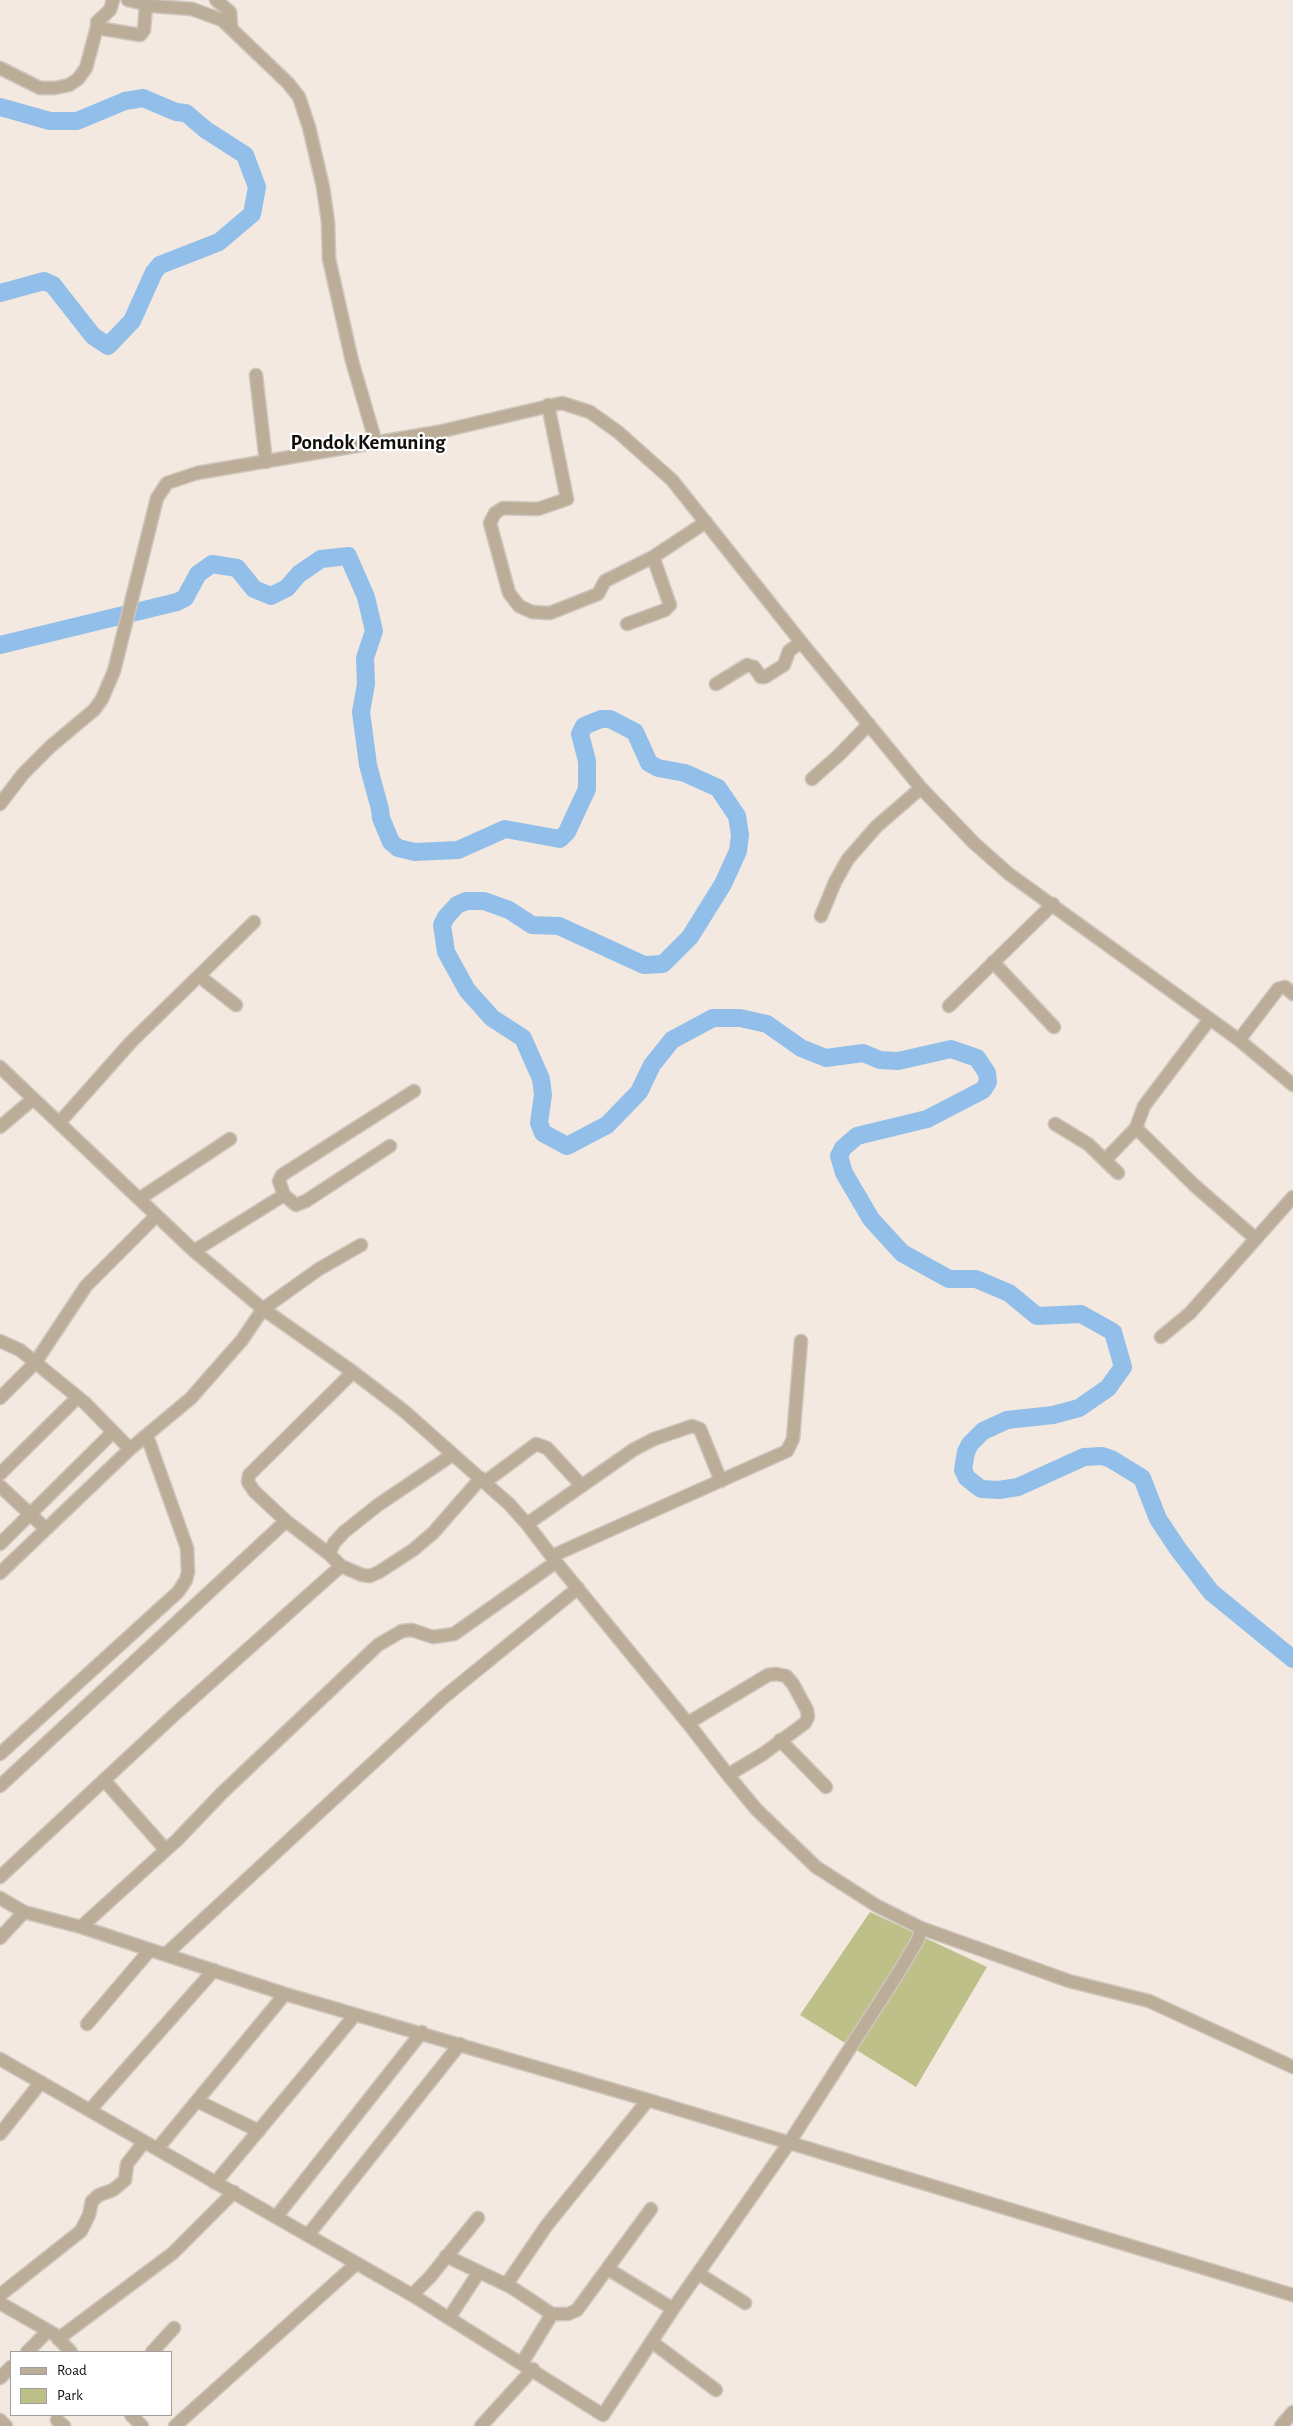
<!DOCTYPE html>
<style>
body{margin:0}
#map{position:relative;width:1293px;height:2426px;overflow:hidden;background:#f3e9e0;font-family:"Alegreya Sans",sans-serif}
canvas{display:block}
.legend{position:absolute;left:10px;top:2351px;width:162px;height:65px;box-sizing:border-box;background:#fff;border:1px solid #a09f9d;margin:0;padding:6px 9px;list-style:none;font-size:15px;color:#110e0b}
.legend li{display:flex;align-items:center;gap:10px;height:25px}
.legend b{width:25px;border:1px solid #a09f9d}
</style>
<div id="map">
<canvas width="1293" height="2426"></canvas>
<ul class="legend">
<li><b style="height:6px;background:#bbad97"></b>Road</li>
<li><b style="height:14px;background:#bdc088"></b>Park</li>
</ul>
</div>
<script>
const ctx = document.querySelector('canvas').getContext('2d');
ctx.lineJoin = 'round';
function fillPath(path, color) { ctx.fillStyle = color; ctx.fill(path, 'evenodd'); }
const poly = rows => new Path2D(rows.map(r => 'M' + r).join(''));
function strokePath(path, color, width, dash) { ctx.strokeStyle = color; ctx.lineWidth = width; ctx.lineCap = dash ? 'butt' : 'round'; ctx.setLineDash(dash || []); ctx.stroke(path); }
function write(font, color, halo, rows, align = 'center') {
  ctx.font = font + ' "Alegreya Sans",sans-serif'; ctx.lineWidth = 4.5; ctx.setLineDash([]); ctx.textBaseline = 'middle'; ctx.strokeStyle = halo; ctx.fillStyle = color; for (const [text, x, y, turn = 0] of rows) {
    ctx.save(); ctx.translate(x, y); ctx.rotate((+turn || 0) * Math.PI / 180); ctx.textAlign = isNaN(turn) ? turn : align; if (halo) ctx.strokeText(text, 0, 0); ctx.fillText(text, 0, 0); ctx.restore();
  }
}
fillPath(poly([
 [870,1912,987,1967,916,2087,800,2015]
]), '#bdc088');
strokePath(poly([
 [0,107,50,121,77,121,125,101,143,98,176,112,186,113,206,130,245,155,257,187,252,214,219,242,160,265,154,272,132,321,108,346,93,336,53,285,44,281,0,293],
 [0,645,177,602,185,598,198,574,212,564,237,568,254,589,271,596,287,588,299,574,321,559,348,556,366,597,374,631,365,658,366,684,361,712,368,765,380,809,381,818,391,842,398,848,415,852,458,850,505,829,560,839,567,832,587,789,587,761,580,734,584,726,601,719,610,719,635,732,649,763,658,768,685,773,718,788,737,816,740,835,738,851,723,884,690,937,663,964,644,965,559,926,532,925,509,910,484,901,466,901,457,905,446,917,442,925,446,952,467,990,492,1018,523,1038,541,1079,543,1095,539,1123,543,1133,567,1146,607,1125,639,1092,652,1065,672,1040,713,1018,740,1018,767,1024,801,1048,826,1058,863,1053,880,1060,898,1061,951,1049,977,1058,987,1073,988,1082,983,1090,927,1119,857,1136,843,1148,839,1156,844,1173,871,1219,902,1253,949,1279,976,1279,1009,1293,1037,1316,1081,1314,1113,1332,1123,1367,1108,1388,1079,1408,1053,1415,1007,1420,983,1431,970,1444,966,1452,963,1470,967,1478,981,1489,999,1490,1018,1487,1084,1457,1102,1456,1111,1459,1142,1478,1158,1519,1178,1549,1211,1592,1293,1659]
]), '#91bfea', 18);
const minor = poly([
 [113,0,110,10,97,22,98,28,140,35,144,30,146,5],
 [128,0,153,6,192,9,222,20,288,83,299,97,309,127,323,187,328,222,329,259,352,361,376,443],
 [216,0,230,12,231,26],
 [0,68,40,88,55,88,69,85,78,79,86,68,97,27],
 [256,375,266,462],
 [548,405,567,499,538,509,503,508,495,513,490,523,509,593,519,606,532,612,550,613,598,594,605,581,653,557,706,522],
 [627,624,665,610,670,605,653,557],
 [716,684,747,665,754,667,761,677,765,677,784,665,789,651,801,642],
 [812,779,839,755,869,724],
 [0,804,23,774,51,746,94,710,102,699,114,671,157,498,167,483,197,473,438,432,562,403,590,412,618,432,672,480,801,642,921,788,974,843,1009,874,1239,1040,1293,1085],
 [821,916,835,882,848,859,877,826,921,788],
 [993,962,1054,1027],
 [199,976,236,1005],
 [949,1006,1053,904],
 [1239,1040,1278,989,1285,987,1293,994],
 [0,1067,194,1251,263,1309,353,1372,404,1411,509,1504,527,1524,556,1562,691,1727,728,1775,756,1809,816,1867,877,1906,921,1928,1069,1981,1149,2001,1293,2067],
 [59,1123,131,1042,254,922],
 [1055,1124,1088,1144,1118,1173],
 [0,1127,33,1099],
 [1136,1128,1194,1185,1256,1239],
 [390,1146,306,1201,296,1205,284,1195,279,1181,282,1175,414,1091],
 [1106,1159,1136,1128,1144,1106,1209,1020],
 [139,1199,230,1139],
 [194,1251,284,1195],
 [1161,1337,1190,1313,1293,1197],
 [0,1341,20,1350,85,1403,130,1449],
 [0,1398,35,1363,86,1286,156,1216],
 [0,1474,78,1397],
 [485,1482,536,1444,547,1448,582,1486],
 [0,1486,45,1528],
 [527,1524,633,1450,654,1439,692,1426,700,1429,721,1481],
 [0,1544,113,1432],
 [329,1554,286,1521,254,1491,248,1482,249,1475,353,1372],
 [552,1556,787,1451,793,1439,801,1341],
 [341,1566,362,1575,370,1576,379,1572,413,1550,433,1533,481,1478],
 [0,1573,130,1449,191,1398,242,1340,263,1309,319,1269,361,1245],
 [688,1723,768,1675,776,1674,786,1676,793,1684,807,1710,808,1717,805,1723,763,1754,728,1775],
 [780,1740,826,1787],
 [0,1754,178,1592,186,1580,188,1572,187,1548,147,1436],
 [104,1780,166,1850],
 [0,1786,286,1521],
 [0,1877,174,1715,341,1566,329,1554,334,1543,344,1532,378,1505,452,1455],
 [0,1898,24,1912,81,1927,285,1994,648,2100,1293,2295],
 [81,1927,177,1840,222,1793,378,1645,402,1631,412,1630,433,1637,454,1634,556,1562],
 [0,1938,24,1912],
 [166,1954,444,1697,578,1588],
 [87,2024,150,1950],
 [0,2059,412,2295,603,2415,673,2309,789,2143,897,1975,918,1940,921,1928],
 [648,2100,547,2225,508,2282,511,2287,552,2314,568,2314,577,2310,651,2209],
 [197,2101,259,2131],
 [90,2110,214,1970],
 [0,2134,41,2082],
 [158,2148,285,1994],
 [215,2183,355,2015],
 [276,2217,422,2032],
 [308,2235,460,2044],
 [446,2256,511,2287],
 [608,2269,673,2309],
 [699,2274,745,2303],
 [0,2295,81,2231,89,2215,92,2201,99,2195,113,2190,125,2180,127,2164,144,2142],
 [412,2295,430,2277,478,2218],
 [0,2303,54,2334,71,2352],
 [449,2318,479,2272],
 [58,2339,173,2253,234,2192],
 [652,2342,716,2390],
 [27,2352,48,2331],
 [152,2352,174,2328],
 [522,2363,552,2314],
 [0,2378,11,2367],
 [131,2415,142,2426],
 [0,2420,6,2426],
 [57,2420,64,2426],
 [175,2426,356,2264],
 [481,2426,533,2369],
 [1281,2426,1293,2412]
]);
strokePath(minor, '#cfc6be', 15);
strokePath(minor, '#bbad97', 12);
write('bold 21px', '#110e0b', '#fff', [
 ["Pondok Kemuning",368,443]
]);
</script>
